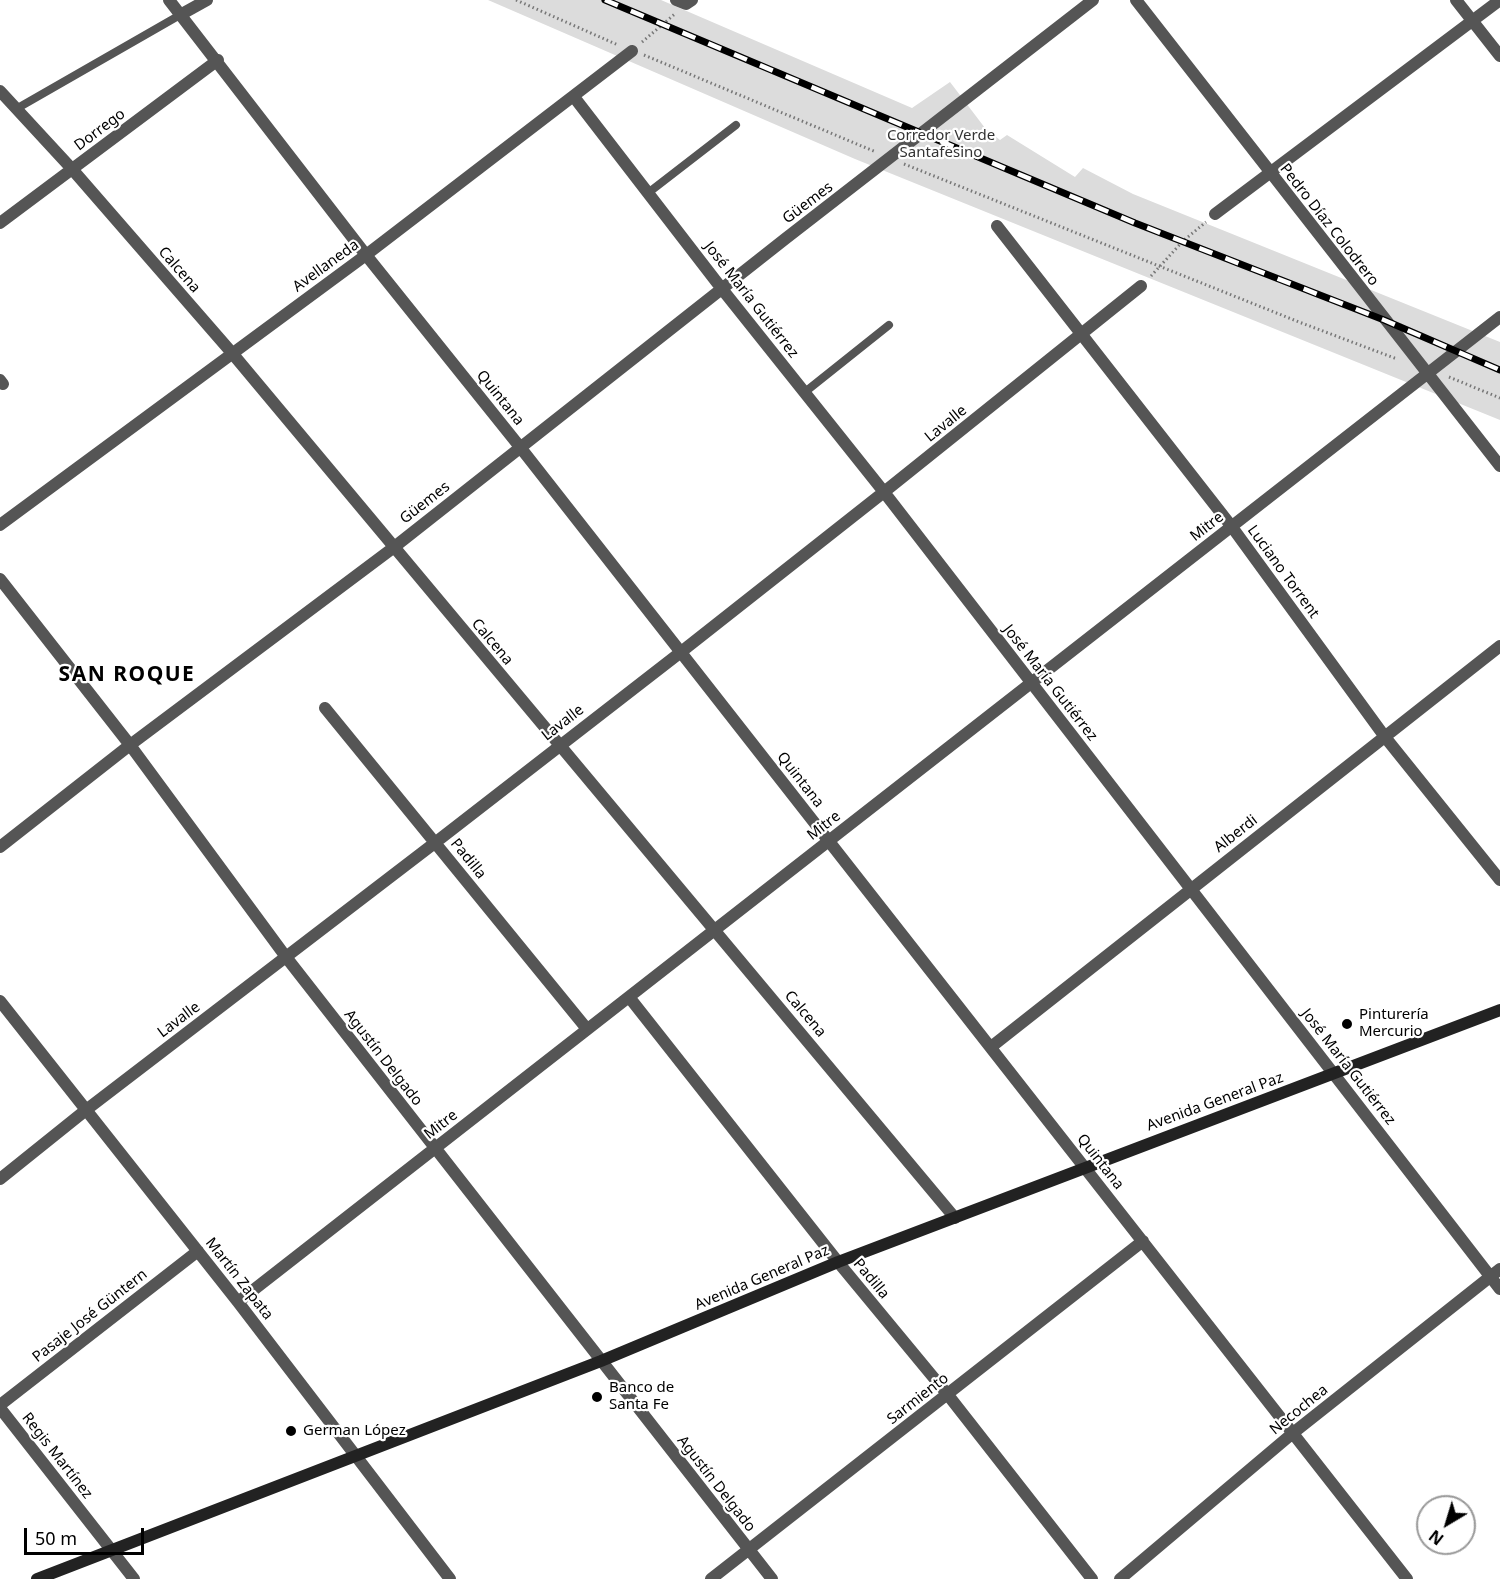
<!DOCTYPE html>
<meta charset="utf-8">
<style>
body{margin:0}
#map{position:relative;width:1500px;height:1579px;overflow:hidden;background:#fff;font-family:"Noto Sans",sans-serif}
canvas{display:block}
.north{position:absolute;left:1416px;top:1495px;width:60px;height:60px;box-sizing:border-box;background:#fff;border:2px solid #999;border-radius:50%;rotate:218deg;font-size:16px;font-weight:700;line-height:24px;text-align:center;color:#000}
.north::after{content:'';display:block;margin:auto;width:21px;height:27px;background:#000;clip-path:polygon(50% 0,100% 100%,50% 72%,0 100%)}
.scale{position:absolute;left:24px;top:1528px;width:120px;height:27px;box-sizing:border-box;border:3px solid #000;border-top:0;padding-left:8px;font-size:18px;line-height:21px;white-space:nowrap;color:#000;-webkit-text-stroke:4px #fff;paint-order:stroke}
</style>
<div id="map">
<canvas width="1500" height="1579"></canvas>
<div class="north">N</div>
<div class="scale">50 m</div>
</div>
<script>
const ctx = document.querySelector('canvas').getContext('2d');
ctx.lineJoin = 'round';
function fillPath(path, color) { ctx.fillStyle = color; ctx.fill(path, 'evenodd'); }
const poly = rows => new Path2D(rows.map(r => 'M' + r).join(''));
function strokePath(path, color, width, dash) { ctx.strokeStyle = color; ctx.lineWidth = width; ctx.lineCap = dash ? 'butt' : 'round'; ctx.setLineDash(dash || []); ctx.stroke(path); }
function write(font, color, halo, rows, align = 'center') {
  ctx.font = font + ' "Noto Sans",sans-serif'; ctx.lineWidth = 4.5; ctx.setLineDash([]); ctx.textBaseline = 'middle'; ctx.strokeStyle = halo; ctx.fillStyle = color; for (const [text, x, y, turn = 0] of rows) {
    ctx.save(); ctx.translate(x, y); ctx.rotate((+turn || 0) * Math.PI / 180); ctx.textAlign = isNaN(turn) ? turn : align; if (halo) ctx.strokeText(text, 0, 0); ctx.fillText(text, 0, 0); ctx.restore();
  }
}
fillPath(poly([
 [488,0,661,0,912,108,950,82,985,128,1000,140,1007,135,1075,177,1083,168,1133,194,1500,342,1500,420,855,159]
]), '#dcdcdc');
strokePath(poly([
 [516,0,618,45],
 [642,42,676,13],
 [644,55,876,152],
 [904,164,1299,322,1397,359],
 [1151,276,1183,241,1206,222],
 [1449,377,1500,398]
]), '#777', 3, [1.5, 3]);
strokePath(poly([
 [16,109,180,15],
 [648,193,736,125],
 [805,392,889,325]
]), '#555', 8);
strokePath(poly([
 [169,0,366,255,520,447,1407,1579],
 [676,0,686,4,692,0],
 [1136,0,1500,466],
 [1456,0,1500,56],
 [180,15,207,0],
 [0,91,72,169,232,353,955,1218],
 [574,97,722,289,884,492,1500,1289],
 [1215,214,1500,0],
 [0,223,218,60],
 [997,226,1232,527,1385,737,1500,880],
 [0,380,3,384],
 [0,525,366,255,632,51],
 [0,579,130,745,286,957,772,1579],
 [325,708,587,1029],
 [0,847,130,745,393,548,785,239,1093,0],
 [629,997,838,1262,948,1395,1092,1579],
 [0,1001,238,1302,450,1579],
 [991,1047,1500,646],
 [0,1179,86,1110,436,842,681,652,884,492,1141,286],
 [238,1302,1500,317],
 [0,1405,198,1251],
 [0,1408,134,1579],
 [711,1579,1143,1241],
 [1120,1579,1293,1433,1500,1269]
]), '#555', 12);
strokePath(poly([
 [37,1579,601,1361,838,1262,1500,1010]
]), '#222', 12);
const rail = poly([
 [605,0,1135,223,1384,320,1500,370]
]);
strokePath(rail, '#000', 7);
strokePath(rail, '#fff', 4.5, [14]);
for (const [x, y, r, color] of [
 [1347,1024,6,"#000"],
 [597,1397,6,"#000"],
 [291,1431,6,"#000"]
]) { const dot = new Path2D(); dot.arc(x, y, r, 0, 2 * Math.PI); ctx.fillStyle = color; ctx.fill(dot); strokePath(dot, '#fff', 2); }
write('15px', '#000', '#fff', [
 ["Dorrego",100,130,-37],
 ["Güemes",808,203,-37],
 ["Pedro Díaz Colodrero",1329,225,52],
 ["Avellaneda",326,266,-36],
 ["Calcena",179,270,49],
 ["José María Gutiérrez",751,300,52],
 ["Quintana",500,398,51],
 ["Lavalle",946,424,-39],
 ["Güemes",425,503,-38],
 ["Mitre",1207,527,-38],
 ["Luciano Torrent",1283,572,54],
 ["Calcena",492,642,50],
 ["José María Gutiérrez",1050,683,52],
 ["Lavalle",563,723,-38],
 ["Quintana",800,780,52],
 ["Mitre",824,826,-38],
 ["Alberdi",1236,834,-38],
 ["Padilla",468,859,51],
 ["Calcena",805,1014,50],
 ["Lavalle",179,1020,-37],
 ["Agustín Delgado",383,1058,52],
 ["José María Gutiérrez",1348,1067,52],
 ["Avenida General Paz",1215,1102,-20],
 ["Mitre",441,1125,-38],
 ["Quintana",1100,1162,52],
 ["Avenida General Paz",762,1278,-23],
 ["Martín Zapata",239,1279,52],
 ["Padilla",871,1279,50],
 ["Pasaje José Güntern",90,1316,-38],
 ["Sarmiento",918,1399,-38],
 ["Necochea",1299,1410,-39],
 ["Regis Martínez",57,1456,52],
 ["Agustín Delgado",716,1484,52]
]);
write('15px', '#333', '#fff', [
 ["Corredor Verde",941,136],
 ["Santafesino",941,153]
]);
write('15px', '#000', '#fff', [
 ["Pinturería",1359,1015],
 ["Mercurio",1359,1032],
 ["Banco de",609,1388],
 ["Santa Fe",609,1405],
 ["German López",303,1431]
], 'left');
ctx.letterSpacing = '1.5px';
write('bold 21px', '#000', '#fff', [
 ["SAN ROQUE",127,675]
]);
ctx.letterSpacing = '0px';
</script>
